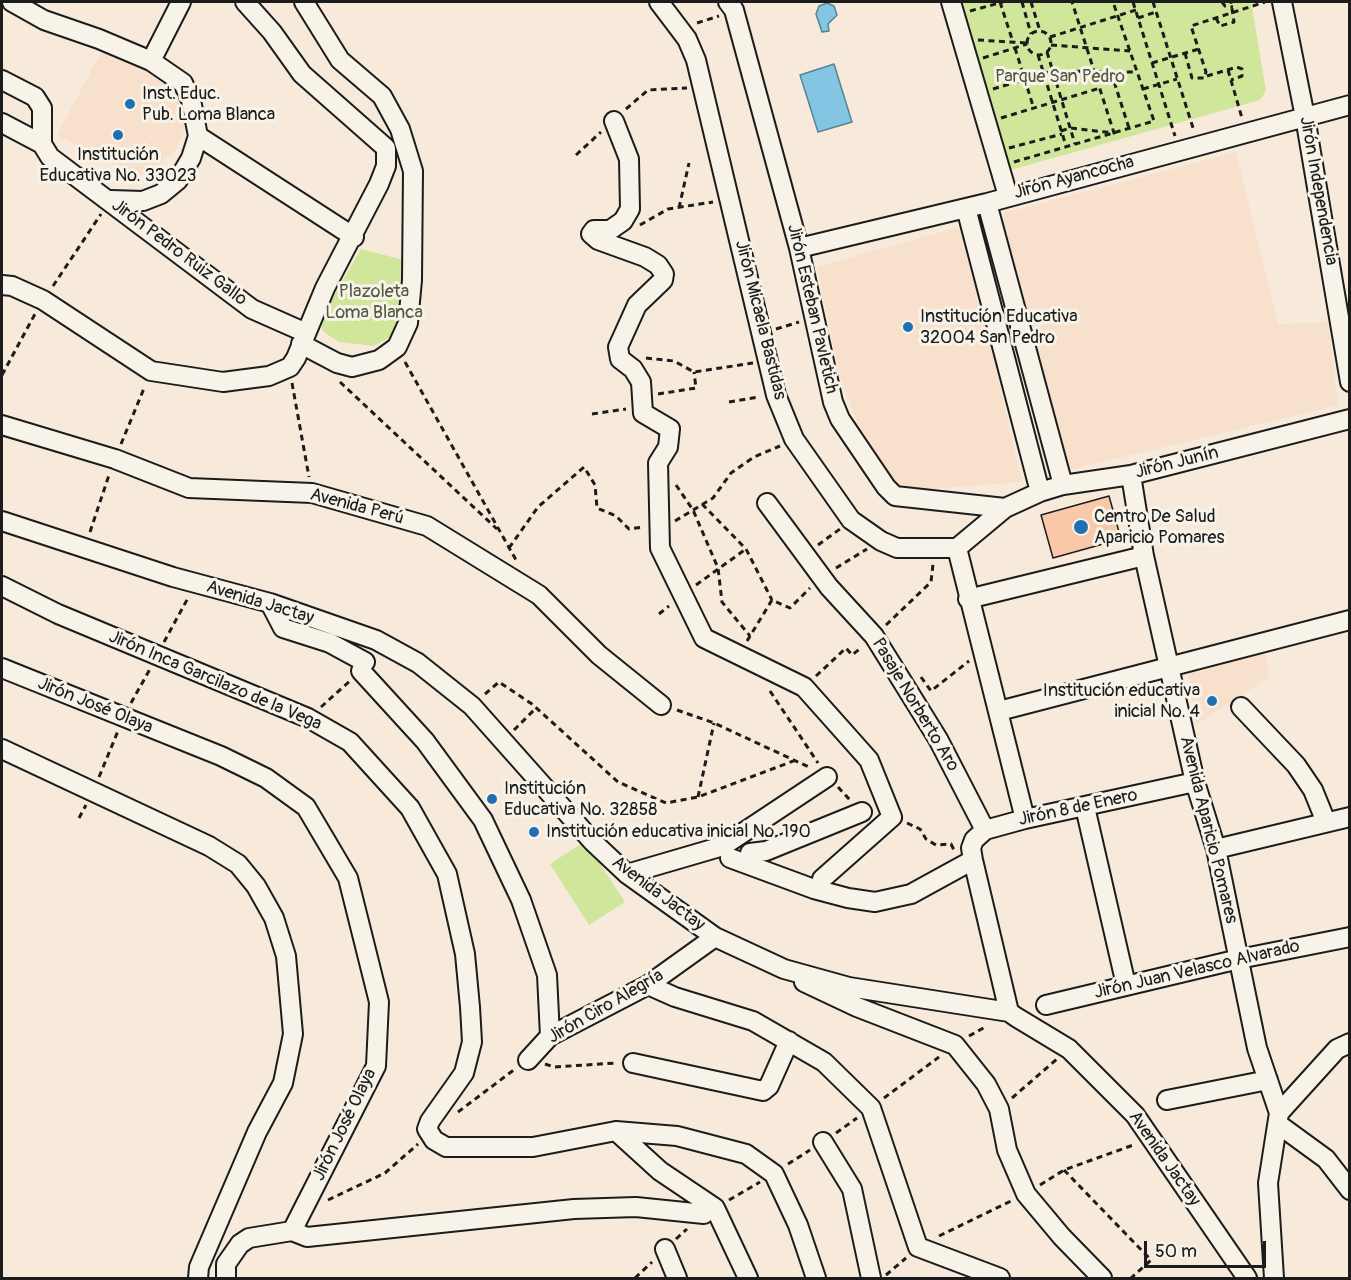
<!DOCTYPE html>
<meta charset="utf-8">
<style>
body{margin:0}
#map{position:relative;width:1351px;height:1280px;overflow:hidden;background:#f7eadb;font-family:Pangolin,sans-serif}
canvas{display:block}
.frame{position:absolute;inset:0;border:3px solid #1c1c1c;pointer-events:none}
.scale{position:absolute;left:1144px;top:1241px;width:122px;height:27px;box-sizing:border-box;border:3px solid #1c1c1c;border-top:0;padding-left:8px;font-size:18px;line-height:21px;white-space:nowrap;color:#1c1c1c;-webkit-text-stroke:4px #f7f3e8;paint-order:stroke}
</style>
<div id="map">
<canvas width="1351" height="1280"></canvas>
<div class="frame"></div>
<div class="scale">50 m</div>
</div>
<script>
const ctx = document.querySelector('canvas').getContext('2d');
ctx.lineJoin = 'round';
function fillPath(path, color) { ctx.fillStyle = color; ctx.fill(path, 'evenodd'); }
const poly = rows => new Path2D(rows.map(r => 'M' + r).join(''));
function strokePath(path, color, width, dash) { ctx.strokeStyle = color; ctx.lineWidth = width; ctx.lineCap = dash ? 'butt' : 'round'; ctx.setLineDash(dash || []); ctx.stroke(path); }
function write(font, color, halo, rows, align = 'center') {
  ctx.font = font + ' Pangolin,sans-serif'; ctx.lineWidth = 6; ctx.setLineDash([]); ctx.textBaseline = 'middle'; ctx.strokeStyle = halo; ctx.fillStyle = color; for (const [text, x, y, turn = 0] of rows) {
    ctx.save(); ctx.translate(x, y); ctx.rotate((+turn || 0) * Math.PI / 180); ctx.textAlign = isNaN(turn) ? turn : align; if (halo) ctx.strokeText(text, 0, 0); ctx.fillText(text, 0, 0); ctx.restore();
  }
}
fillPath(poly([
 [104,47,172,70,186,116,184,131,176,150,145,175,125,170,57,135],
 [1236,152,1278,324,1329,322,1338,405,1070,470,1001,224,1004,213],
 [955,228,964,233,1022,482,903,491,865,442,841,380,817,267],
 [1265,647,1269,677,1196,725,1187,664]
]), '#f7e0cc');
fillPath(poly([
 [958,2,1251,2,1266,91,1260,100,1007,171],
 [361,249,419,264,398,333,374,346,339,342,324,332,319,321],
 [585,841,625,902,589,925,550,864]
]), '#cfe69b');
const water = poly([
 [827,3,834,6,837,15,828,24,829,31,822,32,816,14,819,6,827,3],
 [834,64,852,122,818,132,800,75,834,64]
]);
fillPath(water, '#82c6e3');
strokePath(water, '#598293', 1.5);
const building = poly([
 [1109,496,1121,539,1053,558,1041,515,1109,496]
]);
fillPath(building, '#f8c8a8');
strokePath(building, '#1c1c1c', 1.5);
const minor = poly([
 [12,2,44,20,99,39,151,61,183,83,191,100,198,136,191,158,178,180,161,194,143,201,111,200],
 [659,2,687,39,696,60,776,395,794,439,851,520,881,541,897,548,957,548,1005,508,1040,492,1063,485,1131,475,1350,419],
 [728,2,734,10,799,248,833,402,840,419,886,487,895,496,1005,508],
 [951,2,1008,196],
 [1282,2,1305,117,1350,382],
 [151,61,181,2],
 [2,80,35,97,42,108,42,144],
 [614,121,629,159,630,209,623,221,610,230,594,230,591,234,598,240,645,257,658,265,664,274,663,280,637,305,618,347,620,359,633,369,641,382,643,413,670,429,668,447,658,463,660,548,704,638,804,687,869,760,892,817,822,879],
 [2,123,42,144,50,157,252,309,304,332],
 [198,136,354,237],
 [987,203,1063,485],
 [966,208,1040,492],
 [799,248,987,203,1350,105],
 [2,285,12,286,43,300,151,371,223,382,269,376,290,367,296,358,325,288,379,184,386,166,386,148,302,74,272,32,245,2],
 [301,344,337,363,352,367,379,360,397,347,408,323,412,280,413,171,400,129,382,96,340,60,304,2],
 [2,425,115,459,189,488,312,493,427,526,539,595,599,655,661,705],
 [1131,475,1144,556,1195,782,1216,849,1257,1048,1279,1113],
 [767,503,829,587,874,636,938,739,985,830],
 [2,521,173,577,270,603,376,640,418,663,472,706,593,842,627,874,715,937,784,969,849,987,1009,1012,1016,1017,1069,1049,1135,1115,1247,1278],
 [957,548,1025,819],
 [2,586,58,614,308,718,350,742,410,808,447,874,465,954,470,1007,472,1042,464,1073,430,1121,427,1129,434,1140,446,1147,533,1147,616,1131,677,1136,746,1154,774,1174,798,1225,816,1278],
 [968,599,1144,556],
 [270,603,283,628,330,643,365,662],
 [2,668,221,756,266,778,306,807,348,878,379,1002,376,1066,292,1231,307,1237,574,1209,636,1207,704,1214],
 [361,671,425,741,483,820,521,900,547,975,550,1036],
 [1241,707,1296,765,1313,790,1326,822],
 [999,711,1350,620],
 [2,749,209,846,238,864,256,886,274,918,286,956,293,1034,283,1083,257,1132,199,1267,198,1278],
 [1085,807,1126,985],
 [1216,849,1350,817],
 [750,853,766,851,862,812],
 [730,858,814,889,848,898,875,902,911,894,973,860],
 [627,874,723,846,827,777],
 [804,982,857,1007,955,1045,986,1084,999,1109,1007,1150,1026,1194,1062,1237,1102,1278],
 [648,985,675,997,753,1021,824,1062,871,1108,918,1247,1000,1278],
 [1046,1005,1239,959,1350,937],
 [1009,1012,973,860,971,848,974,840,985,830,1025,819,1195,782],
 [528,1060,550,1036,648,985,715,937],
 [633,1063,763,1091,769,1086,789,1041],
 [1167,1100,1268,1080],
 [1278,1124,1326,1159,1350,1190],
 [616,1131,660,1171,715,1208,748,1278],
 [823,1142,852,1189,871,1278],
 [665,1249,677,1278],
 [226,1278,226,1264,240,1244,249,1238,292,1231],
 [1274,1278,1268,1183,1279,1113,1337,1049,1350,1043]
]);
strokePath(minor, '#1c1c1c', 22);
strokePath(poly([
 [1000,2,1013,42],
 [1022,2,1031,34],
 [1031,2,1040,31],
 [1133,2,1175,136],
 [1153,2,1194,131],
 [1222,2,1225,6,1233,7],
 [970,11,1003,2],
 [1138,18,1156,12],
 [1216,18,1220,26,1234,22,1231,2],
 [697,23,719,16],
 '1027 43a12 12 0 1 1 24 0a12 12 0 1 1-24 0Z',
 [1050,37,1136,10],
 [978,40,1027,43],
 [1051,45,1130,51],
 [1015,48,1034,109],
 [1047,52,1075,144],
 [1185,53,1192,78,1204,78,1206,72,1191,26,1265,2],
 [1038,55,1066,146],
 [983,58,1027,44],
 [1152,63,1199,49],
 [1228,70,1242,118],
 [1111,72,1129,128],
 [1207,76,1237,67,1242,69,1242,76,1231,80],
 [993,89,1053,71,1137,72],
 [1143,89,1177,79],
 [626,109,648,90,687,88],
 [1001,118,1100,88],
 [1061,131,1070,128,1114,133,1072,2],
 [1009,148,1062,134],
 [576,155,601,132],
 [1014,162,1154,121,1113,2],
 [679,208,689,163],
 [640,225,668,209,713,202],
 [53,286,101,214],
 [776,329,799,322],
 [646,358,674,361,694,372,753,363],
 [405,362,516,560],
 [2,375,35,314],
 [340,382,497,529],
 [292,383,309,477],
 [658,394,696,388,694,372],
 [729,402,759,397],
 [592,414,626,409],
 [121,444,145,386],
 [676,485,693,510,718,568,722,602,750,636],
 [702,504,746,549,772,600],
 [675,521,713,498,731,473,754,457,780,446],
 [90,532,109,475],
 [818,545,840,529],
 [509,548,538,507,584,467,595,485,597,508,616,516,629,529,643,527],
 [836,568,867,549],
 [696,585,746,549],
 [659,614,669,606],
 [886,625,931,582,933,564],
 [747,641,772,600,790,608,810,588],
 [164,642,188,598],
 [816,676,846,648,852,655,861,648],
 [921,677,931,691,969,661],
 [770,691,818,763],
 [485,694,499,682,532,704,618,782,666,803,698,797,796,760],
 [131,703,150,669],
 [321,707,350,681],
 [677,710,714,723,811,768],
 [514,730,536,708],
 [99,777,118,731],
 [838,787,850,800],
 [698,797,714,723],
 [79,818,86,805],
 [907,823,920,829,926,839,936,845,951,844,954,850],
 [969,1036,987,1026],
 [545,1064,554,1067,616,1063],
 [884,1098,939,1057],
 [1012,1098,1057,1059],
 [458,1112,515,1069],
 [836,1133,857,1118],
 [788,1164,810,1150],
 [1064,1170,1151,1260,1131,1278],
 [1040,1185,1064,1170,1136,1144],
 [328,1200,385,1173,418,1144],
 [729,1200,760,1182],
 [939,1236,1011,1201],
 [676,1239,687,1229],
 [886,1275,906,1258],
 [635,1278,652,1262]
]), '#1c1c1c', 3, [6, 4.5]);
strokePath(minor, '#f7f3e8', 18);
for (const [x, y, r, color] of [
 [130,104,6,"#1f6fb2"],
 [118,135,6,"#1f6fb2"],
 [908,327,6,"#1f6fb2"],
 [1081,527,8,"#1f6fb2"],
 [1212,701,6,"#1f6fb2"],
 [492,799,6,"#1f6fb2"],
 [534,832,6,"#1f6fb2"]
]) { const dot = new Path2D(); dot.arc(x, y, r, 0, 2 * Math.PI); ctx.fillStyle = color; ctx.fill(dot); strokePath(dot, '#f7f3e8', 2); }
write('18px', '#525942', '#f7f3e8', [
 ["Parque San Pedro",1060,77],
 ["Plazoleta",374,292],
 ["Loma Blanca",374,313]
]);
write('18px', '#1c1c1c', '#f7f3e8', [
 ["Inst. Educ.",142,94],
 ["Pub. Loma Blanca",142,115],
 ["Institución",118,155,"center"],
 ["Educativa No. 33023",118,176,"center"],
 ["Institución Educativa",920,317],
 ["32004 San Pedro",920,338],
 ["Centro De Salud",1094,517],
 ["Aparicio Pomares",1094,538],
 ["Institución educativa",1200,691,"right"],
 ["inicial No. 4",1200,712,"right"],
 ["Institución",504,789],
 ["Educativa No. 32858",504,810],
 ["Institución educativa inicial No. 190",546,832]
], 'left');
write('18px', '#1c1c1c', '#f7f3e8', [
 ["Jirón Ayancocha",1074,178,-15],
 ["Jirón Independencia",1318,191,80],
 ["Jirón Pedro Ruiz Gallo",179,253,37],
 ["Jirón Esteban Pavletich",812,309,77],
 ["Jirón Micaela Bastidas",760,320,76],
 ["Jirón Junín",1177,463,-14],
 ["Avenida Perú",357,507,15],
 ["Avenida Jactay",260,603,17],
 ["Jirón Inca Garcilazo de la Vega",215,681,23],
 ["Pasaje Norberto Aro",915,705,59],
 ["Jirón José Olaya",95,706,22],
 ["Jirón 8 de Enero",1078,808,-12],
 ["Avenida Aparicio Pomares",1208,830,76],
 ["Avenida Jactay",658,894,37],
 ["Jirón Juan Velasco Alvarado",1197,970,-13],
 ["Jirón Ciro Alegría",606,1007,-30],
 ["Jirón José Olaya",345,1125,-64],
 ["Avenida Jactay",1164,1159,55]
]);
</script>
